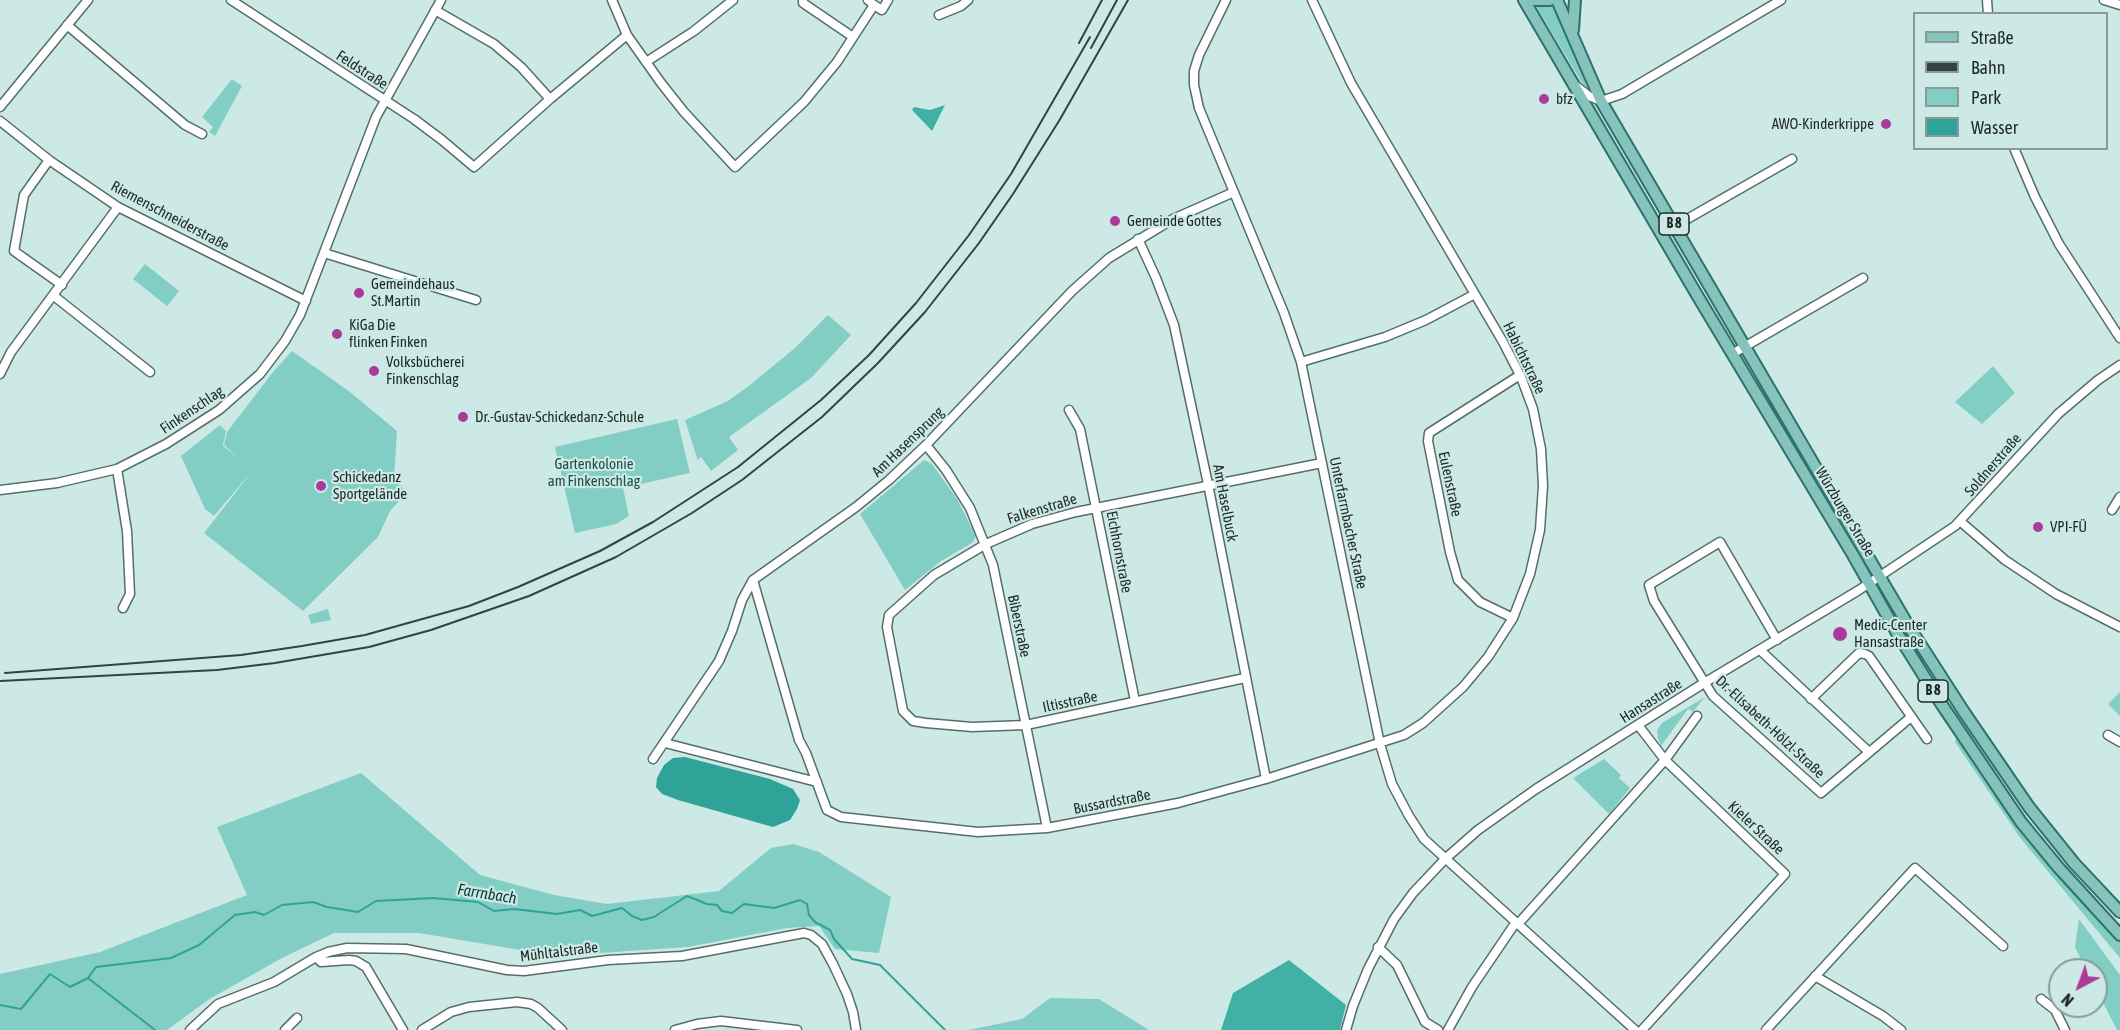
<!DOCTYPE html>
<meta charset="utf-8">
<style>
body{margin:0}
#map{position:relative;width:2120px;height:1030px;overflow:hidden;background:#cde9e5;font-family:"Asap Condensed",sans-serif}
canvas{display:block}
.legend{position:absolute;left:1913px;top:12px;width:195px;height:138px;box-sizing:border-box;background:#cde9e5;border:2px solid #879c99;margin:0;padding:8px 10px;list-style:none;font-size:18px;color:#1e2927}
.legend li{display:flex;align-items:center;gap:12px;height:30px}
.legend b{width:30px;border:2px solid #879c99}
.north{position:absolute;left:2048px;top:958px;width:60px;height:60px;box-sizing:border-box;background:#cde9e5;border:2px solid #879c99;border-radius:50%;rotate:221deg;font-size:16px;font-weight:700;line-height:24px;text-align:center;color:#1e2927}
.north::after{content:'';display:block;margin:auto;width:21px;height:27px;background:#ab3b98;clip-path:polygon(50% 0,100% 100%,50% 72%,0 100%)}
</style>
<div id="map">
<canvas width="2120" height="1030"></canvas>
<ul class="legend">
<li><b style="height:8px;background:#86c3bc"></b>Straße</li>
<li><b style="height:8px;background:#354340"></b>Bahn</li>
<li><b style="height:16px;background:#82cec4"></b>Park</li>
<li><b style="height:16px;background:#2fa397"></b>Wasser</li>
</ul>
<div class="north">N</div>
</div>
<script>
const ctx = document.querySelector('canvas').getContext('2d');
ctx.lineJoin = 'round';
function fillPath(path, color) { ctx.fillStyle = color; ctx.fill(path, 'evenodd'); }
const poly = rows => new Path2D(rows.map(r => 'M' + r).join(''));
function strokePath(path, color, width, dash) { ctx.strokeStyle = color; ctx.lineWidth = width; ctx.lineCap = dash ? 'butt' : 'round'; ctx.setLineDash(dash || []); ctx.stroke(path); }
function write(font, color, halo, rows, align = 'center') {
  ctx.font = font + ' "Asap Condensed",sans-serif'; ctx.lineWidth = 4.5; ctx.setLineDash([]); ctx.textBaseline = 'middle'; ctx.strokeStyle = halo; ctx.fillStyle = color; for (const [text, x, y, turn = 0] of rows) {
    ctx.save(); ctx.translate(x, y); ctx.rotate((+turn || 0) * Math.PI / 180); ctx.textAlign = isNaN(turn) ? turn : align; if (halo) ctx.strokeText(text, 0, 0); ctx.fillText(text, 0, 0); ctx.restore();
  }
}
fillPath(poly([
 [1553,5,1569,41,1588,89,1585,88,1536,6],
 [232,79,242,86,215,136,209,132,213,127,202,117],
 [145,264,179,291,167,306,133,279],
 [828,315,851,335,811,378,729,437,738,450,711,471,701,457,697,460,697,458,685,420,728,401,750,385,795,348],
 [292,351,350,392,397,431,394,480,407,492,390,511,378,537,303,611,204,533,253,470,214,516,205,509,181,456,220,425,226,431,223,446,237,457,224,445,227,432,273,372],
 [1993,366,2015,393,1982,424,1955,402],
 [677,419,690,473,623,488,629,516,616,524,575,533,555,447],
 [924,460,932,464,957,499,976,536,972,543,941,561,905,590,860,514],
 [328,609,331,620,311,624,308,615],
 [2120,692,2120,716,2108,704],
 [1705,697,1693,712,1688,709,1661,746,1658,738,1657,730,1662,723],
 [1956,738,1994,794,2053,870,2120,942,2120,958,2021,839,1955,742],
 [1604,759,1621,775,1619,778,1630,788,1609,814,1573,778],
 [361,773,480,875,554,895,607,904,719,891,771,848,793,844,819,852,891,897,879,953,835,949,819,926,787,928,688,947,556,956,419,933,334,933,280,959,208,1000,167,1030,0,1030,0,974,100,952,247,895,217,827],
 [2079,919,2120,975,2120,1030,2117,1030,2096,989,2096,970,2086,970,2075,947],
 [1050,998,1099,999,1149,1030,968,1030,1022,1019]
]), '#82cec4');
fillPath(poly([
 [945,105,932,131,912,110,914,107,930,110],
 [1289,960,1346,1005,1340,1030,1221,1030,1233,993]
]), '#42b1a5');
fillPath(poly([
 [685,757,770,779,793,789,800,800,797,809,790,820,773,827,678,800,662,794,656,787,657,778,664,765,673,758]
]), '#2fa397');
strokePath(poly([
 [88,978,155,1030],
 [0,1005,21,1009,50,974,70,987,88,978,96,967,171,958,199,945,235,915,255,912,264,915,282,905,313,902,327,907,358,912,376,901,433,898,478,902,494,911,514,909,557,914,580,910,592,916,622,908,632,916,642,920,654,917,687,896,707,904,717,905,722,911,732,913,744,904,774,908,800,900,807,904,809,915,815,922,830,930,834,939,852,959,880,965,945,1030]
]), '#2fa397', 2);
const minor = poly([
 [231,0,414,119,442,140,474,167,550,99,627,35],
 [612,0,627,35,661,83,684,112,735,167,804,102,837,62,874,5,868,0],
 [803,0,803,3,853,37],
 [1226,0,1199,55,1194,71,1194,85,1199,108,1284,313,1301,362,1380,744,1392,784,1409,816,1424,839,1635,1030],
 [1987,0,1988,14],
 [2104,0,2120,5],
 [874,5,882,10,888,0],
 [435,10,494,44,521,67,550,99],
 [939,15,961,6,968,0],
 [67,25,185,125,202,134],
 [646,62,694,31,733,0],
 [1576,86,1589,96,1601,101,1622,94,1781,0],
 [0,107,88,0],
 [0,121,49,160,118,207,306,301],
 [2014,148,2035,197,2059,244,2120,338],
 [49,160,24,195,14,251,62,285],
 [1675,226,1792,159],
 [1138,239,1156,278,1174,325,1208,484,1266,779],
 [324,253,476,300],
 [54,296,150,372],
 [1732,354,1863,278],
 [1301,362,1385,337,1426,320,1475,294],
 [0,374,11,352,118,207],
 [1069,410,1080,429,1135,701],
 [926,445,946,470,970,508,993,565,1047,828],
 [117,469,127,531,130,594,123,608],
 [0,490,57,483,117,469,166,444,219,410,260,374,285,341,300,315,376,117,441,0],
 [2112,510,2120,497],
 [1961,522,2005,560,2056,594,2120,627],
 [753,580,799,740,806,753,827,810,841,817,978,832,1047,828,1178,803,1266,779,1404,735,1423,723,1463,687,1488,657,1513,618,1530,574,1540,530,1543,486,1541,449,1533,409,1521,377,1503,342,1351,83,1312,0],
 [1513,618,1480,602,1458,580,1450,552,1428,441,1429,433,1520,375],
 [1777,640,1720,542,1649,585,1654,601,1713,696,1821,793,1911,717],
 [1760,650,1869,752],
 [1245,678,1026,725,972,727,926,723,913,721,903,711,887,627,889,615,934,575,986,544,1032,524,1076,512,1322,463],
 [1811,699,1859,653,1865,654,1869,656,1927,739],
 [1638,725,1665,760,1785,874,1642,1030],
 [2108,735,2120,742],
 [665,743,817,782],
 [653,759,719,661,732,631,742,600,753,580,856,507,889,480,926,445,1072,291,1109,258,1173,219,1234,192],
 [1518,924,1665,760,1697,716],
 [1378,947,1397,965,1425,1022,1438,1030],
 [316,957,321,962,349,960,356,961,366,967,403,1030],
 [1815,976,1883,1016,1901,1030],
 [2041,999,2055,1010,2065,1030],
 [190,1030,218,1004,274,982,316,957,328,952,347,948,406,949,507,970,524,971,608,960,682,956,804,933,811,935,822,944,833,964,847,994,853,1012,856,1030],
 [285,1030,297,1018],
 [422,1030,451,1012,469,1007,517,1002,531,1004,538,1008,562,1030],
 [675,1030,697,1024,721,1021,797,1030],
 [1346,1030,1353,1006,1368,969,1394,919,1413,893,1445,859,1478,830,1536,789,1704,683,1859,590,1955,526,2058,414,2098,380,2120,365],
 [1448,1030,1472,987,1516,922],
 [1766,1030,1915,868,2003,946]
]);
const major = poly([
 [1524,0,1697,295,1853,555,1897,633,1942,705,2021,822,2058,867,2120,935],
 [1533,0,1550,0],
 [1557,0,1601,101,1908,625,1964,712,2029,807,2074,863,2120,912],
 [1573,30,1575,0]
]);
strokePath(minor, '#556e6a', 11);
strokePath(major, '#2e736b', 14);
strokePath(minor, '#fff', 8);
strokePath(major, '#86c3bc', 10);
strokePath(poly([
 [1079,43,1102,0],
 [1091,48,1117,0],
 [5,673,241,655,302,646,365,635,469,606,518,587,600,551,653,522,738,467,821,400,869,355,916,303,969,235,1011,174,1090,37],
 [0,681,217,670,275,663,369,647,431,630,529,596,616,557,692,513,742,480,822,417,878,363,925,312,979,243,1013,194,1059,121,1128,0]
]), '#354340', 2);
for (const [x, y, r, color] of [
 [1544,99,6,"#ab3b98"],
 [1886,124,6,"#ab3b98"],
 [1115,221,6,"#ab3b98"],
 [359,293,6,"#ab3b98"],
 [337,334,6,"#ab3b98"],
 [374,371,6,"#ab3b98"],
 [463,417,6,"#ab3b98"],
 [321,486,6,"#ab3b98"],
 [2038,527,6,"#ab3b98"],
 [1840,634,8,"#ab3b98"]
]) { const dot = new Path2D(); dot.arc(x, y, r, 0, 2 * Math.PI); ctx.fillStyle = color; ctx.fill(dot); strokePath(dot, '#cde9e5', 2); }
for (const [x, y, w] of [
 [1674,224,30],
 [1933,691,30]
]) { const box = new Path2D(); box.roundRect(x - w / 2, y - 11, w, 22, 4.5); ctx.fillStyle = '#cde9e5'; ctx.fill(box); strokePath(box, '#1e2927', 1.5); }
write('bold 14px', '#1e2927', null, [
 ["B 8",1674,224],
 ["B 8",1933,691]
]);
write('15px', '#1e2927', '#cde9e5', [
 ["Feldstraße",362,70,33],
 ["Riemenschneiderstraße",170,216,28],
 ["Habichtstraße",1524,358,64],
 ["Finkenschlag",192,410,-34],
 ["Am Hasensprung",908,442,-44],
 ["Soldnerstraße",1993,465,-49],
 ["Eulenstraße",1450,484,78],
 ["Am Haselbuck",1225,503,79],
 ["Falkenstraße",1042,509,-17],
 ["Würzburger Straße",1845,512,59],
 ["Unterfarrnbacher Straße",1348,523,78],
 ["Eichhornstraße",1119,552,79],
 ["Biberstraße",1019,626,78],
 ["Hansastraße",1651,701,-32],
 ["Iltisstraße",1070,702,-12],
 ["Dr.-Elisabeth-Hölzl-Straße",1770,727,43],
 ["Bussardstraße",1112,802,-11],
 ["Kieler Straße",1756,828,43],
 ["Mühltalstraße",559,952,-7]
]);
write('15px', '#1e2927', '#cde9e5', [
 ["bfz",1556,99],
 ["AWO-Kinderkrippe",1874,124,"right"],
 ["Gemeinde Gottes",1127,221],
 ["Gemeindehaus",371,284],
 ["St.Martin",371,301],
 ["KiGa Die",349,325],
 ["flinken Finken",349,342],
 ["Volksbücherei",386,362],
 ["Finkenschlag",386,379],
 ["Dr.-Gustav-Schickedanz-Schule",475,417],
 ["Schickedanz",333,477],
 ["Sportgelände",333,494],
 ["VPI-FÜ",2050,527],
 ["Medic-Center",1854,625],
 ["Hansastraße",1854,642]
], 'left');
write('15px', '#1f4e49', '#cde9e5', [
 ["Gartenkolonie",594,464],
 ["am Finkenschlag",594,481]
]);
write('italic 16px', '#083c37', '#cde9e5', [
 ["Farrnbach",487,894,9]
]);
</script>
